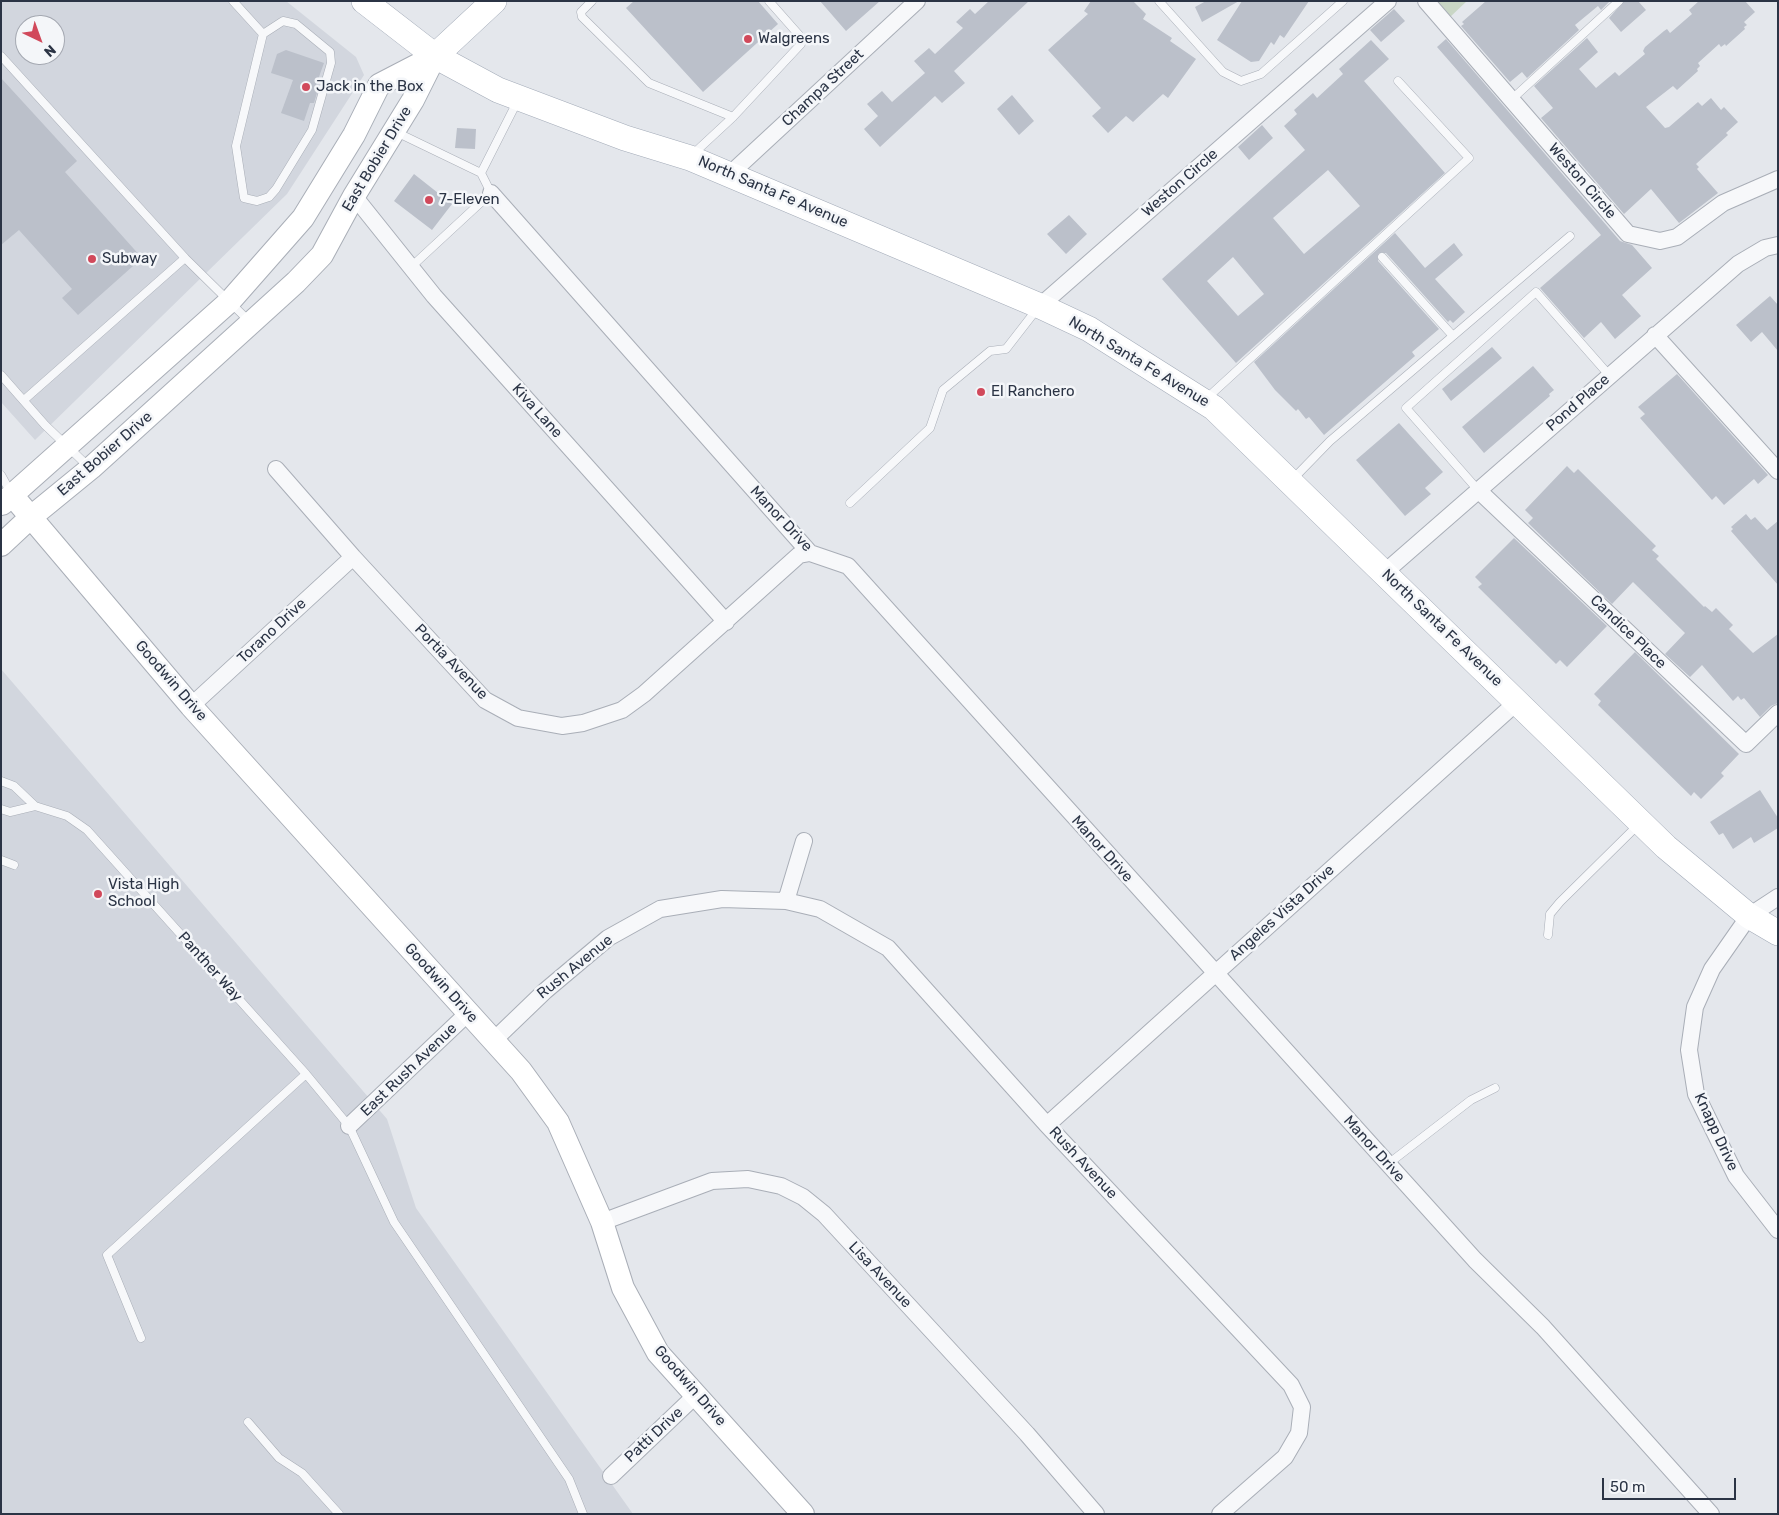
<!DOCTYPE html>
<style>
body{margin:0}
#map{position:relative;width:1779px;height:1515px;overflow:hidden;background:#e4e7ec;font-family:Rubik,sans-serif}
canvas{display:block}
.frame{position:absolute;inset:0;border:2px solid #2b3445;pointer-events:none}
.north{position:absolute;left:15px;top:15px;width:50px;height:50px;box-sizing:border-box;background:#f4f6f9;border:1px solid #a4a8b1;border-radius:50%;rotate:138deg;font-size:14px;font-weight:700;line-height:20px;text-align:center;color:#2b3445}
.north::after{content:'';display:block;margin:auto;width:18px;height:22px;background:#d1495b;clip-path:polygon(50% 0,100% 100%,50% 72%,0 100%)}
.scale{position:absolute;left:1602px;top:1478px;width:134px;height:22px;box-sizing:border-box;border:2px solid #2b3445;border-top:0;padding-left:6px;font-size:15px;line-height:18px;white-space:nowrap;color:#2b3445;-webkit-text-stroke:4px #f4f6f9;paint-order:stroke}
</style>
<div id="map">
<canvas width="1779" height="1515"></canvas>
<div class="frame"></div>
<div class="north">N</div>
<div class="scale">50 m</div>
</div>
<script>
const ctx = document.querySelector('canvas').getContext('2d');
ctx.lineJoin = 'round';
function fillPath(path, color) { ctx.fillStyle = color; ctx.fill(path, 'evenodd'); }
const poly = rows => new Path2D(rows.map(r => 'M' + r).join(''));
function strokePath(path, color, width, dash) { ctx.strokeStyle = color; ctx.lineWidth = width; ctx.lineCap = dash ? 'butt' : 'round'; ctx.setLineDash(dash || []); ctx.stroke(path); }
function write(font, color, halo, rows, align = 'center') {
  ctx.font = font + ' Rubik,sans-serif'; ctx.lineWidth = 5; ctx.setLineDash([]); ctx.textBaseline = 'middle'; ctx.strokeStyle = halo; ctx.fillStyle = color; for (const [text, x, y, turn = 0] of rows) {
    ctx.save(); ctx.translate(x, y); ctx.rotate((+turn || 0) * Math.PI / 180); ctx.textAlign = isNaN(turn) ? turn : align; if (halo) ctx.strokeText(text, 0, 0); ctx.fillText(text, 0, 0); ctx.restore();
  }
}
fillPath(poly([
 [1,1,286,1,356,57,364,75,287,194,35,440,1,402],
 [25,25,55,25,55,55,25,55],
 [1,669,387,1119,416,1208,633,1514,1,1514]
]), '#d2d6de');
fillPath(poly([
 [1434,1,1467,1,1449,18]
]), '#c9d6c5');
fillPath(poly([
 [634,1,758,1,778,24,703,92,626,8],
 [820,1,880,1,846,31],
 [989,1,1029,1,954,71,965,83,942,103,935,96,880,147,864,129,878,116,867,104,882,91,892,102,925,73,914,61,929,48,935,54,963,28,956,22,970,9,975,14],
 [1091,1,1133,1,1146,14,1143,19,1172,38,1170,41,1196,59,1168,98,1163,94,1133,122,1126,116,1108,133,1092,116,1101,108,1048,50,1088,14,1084,11],
 [1206,1,1239,1,1202,22,1195,7],
 [1242,1,1309,1,1284,38,1280,35,1274,45,1271,42,1259,61,1251,62,1217,40],
 [1486,1,1610,1,1601,10,1598,6,1575,25,1579,30,1527,78,1522,72,1510,82,1461,26,1464,24,1462,22],
 [1624,1,1638,1,1646,10,1621,32,1609,18],
 [1699,1,1745,1,1755,12,1744,22,1747,25,1744,27,1745,29,1726,46,1725,44,1721,47,1719,44,1698,63,1700,66,1697,69,1698,71,1677,90,1673,86,1646,107,1665,128,1669,127,1698,102,1702,106,1711,98,1721,110,1724,107,1738,122,1726,133,1728,135,1696,164,1699,167,1697,169,1718,193,1679,223,1651,189,1624,214,1541,118,1553,108,1534,86,1587,38,1598,52,1579,69,1596,88,1615,72,1619,76,1645,54,1643,51,1645,47,1664,31,1667,29,1670,33,1692,14,1689,10],
 [1394,9,1405,21,1381,42,1370,30],
 [1446,39,1620,241,1632,245,1652,268,1622,295,1641,316,1615,339,1601,322,1584,338,1540,288,1601,235,1437,47],
 [1371,40,1389,59,1364,81,1445,173,1236,363,1162,279,1305,150,1284,126,1297,114,1294,110,1313,93,1317,98,1343,74,1339,69],
 [1328,170,1360,206,1304,254,1273,218],
 [1233,257,1264,294,1238,316,1207,281],
 [286,50,324,63,316,85,319,86,314,103,310,103,304,121,281,113,293,80,271,73,277,54],
 [1,78,77,161,65,172,142,258,78,315,62,298,72,289,19,230,1,245],
 [1012,95,1034,121,1019,135,997,109],
 [1262,125,1273,138,1249,160,1238,147],
 [457,128,476,129,475,149,455,148],
 [414,174,452,204,432,230,394,201],
 [1069,215,1087,234,1066,254,1047,234],
 [1395,233,1425,268,1454,243,1463,255,1435,279,1465,312,1453,323,1450,320,1448,322,1386,253,1379,253,1378,261,1439,329,1412,352,1415,356,1324,435,1309,417,1306,419,1298,409,1296,411,1275,390,1254,362],
 [1770,296,1778,305,1778,351,1762,332,1751,342,1736,325],
 [1492,347,1502,358,1451,401,1442,389],
 [1533,366,1554,390,1549,394,1550,396,1484,453,1462,427],
 [1677,374,1768,475,1758,484,1754,479,1724,505,1716,496,1712,500,1640,418,1645,414,1638,407],
 [1399,423,1443,472,1425,488,1431,494,1405,516,1356,460],
 [1567,466,1574,473,1578,469,1656,546,1652,550,1659,556,1656,559,1704,607,1705,606,1712,612,1716,608,1733,625,1729,629,1753,653,1778,634,1778,703,1771,706,1760,717,1744,698,1741,700,1738,696,1733,701,1702,665,1690,677,1665,654,1685,633,1633,582,1612,604,1528,523,1533,518,1525,510],
 [1746,514,1751,520,1755,517,1767,530,1778,521,1778,585,1731,531,1733,529,1731,527],
 [1514,538,1607,626,1567,667,1560,660,1556,664,1478,587,1482,584,1475,577],
 [1635,652,1739,754,1721,773,1724,776,1701,799,1694,792,1691,796,1598,705,1601,701,1594,694],
 [1760,790,1778,818,1778,828,1754,843,1751,837,1733,849,1723,833,1719,835,1710,822]
]), '#bbc0ca');
const lane = poly([
 [233,1,263,34,236,146,244,198,257,201,269,197,276,189,312,130,331,63,330,52,296,24,283,21,263,34],
 [592,1,581,12,582,17,649,83,733,117],
 [1159,1,1223,72,1241,81,1261,74,1343,1],
 [1,56,185,258,249,321],
 [1511,100,1619,1],
 [396,132,481,173,518,100],
 [692,155,733,117,801,44,799,35,769,1],
 [1382,257,1453,336],
 [411,267,491,193,481,173],
 [1,375,45,425,90,468],
 [1207,398,1469,158,1398,81],
 [24,400,185,258],
 [1,475,11,493],
 [1292,480,1330,441,1570,236],
 [1478,490,1406,408,1536,292,1609,375],
 [850,503,930,428,943,390,990,351,1006,349,1037,309],
 [1,781,14,786,35,806,67,816,87,830,306,1074,349,1126,394,1222,569,1479,583,1514],
 [1,809,10,812,35,806],
 [1,860,14,865],
 [1548,935,1550,914,1560,902,1638,825],
 [1388,1164,1471,1100,1495,1088],
 [141,1338,107,1255,306,1074],
 [248,1422,279,1458,302,1473,339,1514]
]);
const street = poly([
 [1426,1,1628,234,1660,241,1677,237,1723,203,1778,179],
 [729,175,917,1],
 [491,193,810,553,848,566,1475,1260,1543,1327,1711,1514],
 [354,196,434,296,726,622],
 [1040,306,1388,1],
 [1655,335,1778,471],
 [276,469,353,557,485,700,518,718,562,726,583,723,622,710,644,694,799,555,810,553],
 [1478,490,1746,744,1778,713],
 [1385,572,1738,264,1765,248,1778,245],
 [191,706,353,557],
 [1778,897,1749,916,1712,969,1695,1007,1689,1050,1696,1094,1736,1176,1778,1230],
 [786,901,804,841],
 [493,1041,545,991,608,938,660,909,722,899,786,901,820,909,888,948,1047,1125,1291,1385,1302,1407,1299,1433,1285,1457,1220,1514],
 [1047,1125,1517,702],
 [349,1126,468,1013],
 [602,1222,712,1181,748,1179,781,1186,803,1197,824,1214,1027,1434,1096,1514],
 [611,1476,696,1395]
]);
const secondary = poly([
 [12,495,191,706,521,1071,558,1122,602,1222,623,1288,658,1353,803,1514],
 [2,504,230,301,303,218,354,135,379,85,435,56],
 [1,545,31,517,91,468,296,282,322,255,354,196,413,100,435,56]
]);
const primary = poly([
 [364,1,435,56,498,90,625,138,690,158,1040,306,1089,329,1214,408,1666,847,1749,916,1778,933],
 [435,56,494,1]
]);
strokePath(lane, '#a9aeb7', 9);
strokePath(street, '#a9aeb7', 18);
strokePath(secondary, '#a9aeb7', 24);
strokePath(primary, '#a3abb8', 26);
strokePath(lane, '#f7f8fa', 8);
strokePath(street, '#f7f8fa', 16);
strokePath(secondary, '#fff', 22);
strokePath(primary, '#fff', 25);
for (const [x, y, r, color] of [
 [748,39,5,"#d1495b"],
 [306,87,5,"#d1495b"],
 [429,200,5,"#d1495b"],
 [92,259,5,"#d1495b"],
 [981,392,5,"#d1495b"],
 [98,894,5,"#d1495b"]
]) { const dot = new Path2D(); dot.arc(x, y, r, 0, 2 * Math.PI); ctx.fillStyle = color; ctx.fill(dot); strokePath(dot, '#f4f6f9', 2); }
write('15px', '#2b3445', '#f4f6f9', [
 ["Walgreens",758,39],
 ["Jack in the Box",316,87],
 ["7-Eleven",439,200],
 ["Subway",102,259],
 ["El Ranchero",991,392],
 ["Vista High",108,885],
 ["School",108,902]
], 'left');
write('15px', '#2b3445', '#f4f6f9', [
 ["Champa Street",823,88,-43],
 ["East Bobier Drive",377,159,-59],
 ["Weston Circle",1582,181,49],
 ["Weston Circle",1180,183,-41],
 ["North Santa Fe Avenue",773,192,23],
 ["North Santa Fe Avenue",1139,362,31],
 ["Pond Place",1578,403,-41],
 ["Kiva Lane",537,411,48],
 ["East Bobier Drive",105,454,-41],
 ["Manor Drive",781,519,47],
 ["North Santa Fe Avenue",1442,628,44],
 ["Torano Drive",272,631,-43],
 ["Candice Place",1628,632,44],
 ["Portia Avenue",451,662,46],
 ["Goodwin Drive",171,681,49],
 ["Manor Drive",1102,849,48],
 ["Angeles Vista Drive",1282,913,-42],
 ["Panther Way",210,967,48],
 ["Rush Avenue",575,967,-39],
 ["Goodwin Drive",441,983,48],
 ["East Rush Avenue",409,1070,-44],
 ["Knapp Drive",1716,1132,65],
 ["Manor Drive",1374,1149,48],
 ["Rush Avenue",1083,1163,47],
 ["Lisa Avenue",880,1275,47],
 ["Goodwin Drive",690,1386,49],
 ["Patti Drive",654,1435,-43]
]);
</script>
